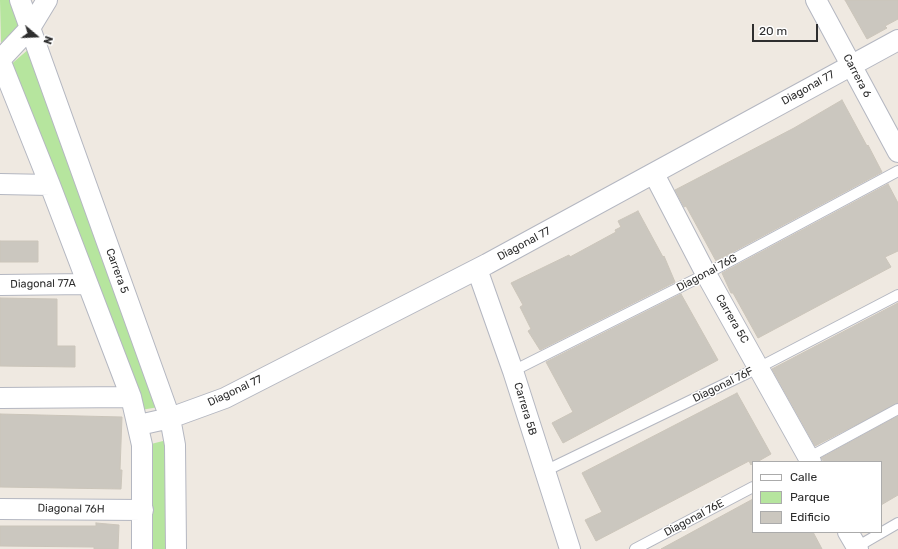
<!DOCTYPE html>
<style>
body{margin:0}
#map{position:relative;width:898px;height:549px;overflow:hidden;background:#efe9e1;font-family:Rubik,sans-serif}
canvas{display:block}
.legend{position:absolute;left:752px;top:461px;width:130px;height:72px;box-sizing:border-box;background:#fff;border:1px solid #ababab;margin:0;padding:5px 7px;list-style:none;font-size:12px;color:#2e2e2e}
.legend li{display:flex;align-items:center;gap:8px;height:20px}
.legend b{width:20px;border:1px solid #ababab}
.north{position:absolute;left:16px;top:16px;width:40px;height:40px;-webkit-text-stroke:3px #fff;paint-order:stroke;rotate:109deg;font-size:11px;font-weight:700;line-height:16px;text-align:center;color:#2e2e2e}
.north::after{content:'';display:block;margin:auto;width:14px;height:18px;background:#2e2e2e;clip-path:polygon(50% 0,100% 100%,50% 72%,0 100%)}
.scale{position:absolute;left:752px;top:24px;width:66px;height:18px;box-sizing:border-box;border:2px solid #2e2e2e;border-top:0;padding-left:5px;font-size:12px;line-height:14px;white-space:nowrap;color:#2e2e2e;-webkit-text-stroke:3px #fff;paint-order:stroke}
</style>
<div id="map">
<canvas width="898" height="549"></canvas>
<ul class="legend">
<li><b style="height:5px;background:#fff"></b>Calle</li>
<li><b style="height:11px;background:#b6e59e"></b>Parque</li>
<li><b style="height:11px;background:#cbc7bf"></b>Edificio</li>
</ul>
<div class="north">N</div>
<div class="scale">20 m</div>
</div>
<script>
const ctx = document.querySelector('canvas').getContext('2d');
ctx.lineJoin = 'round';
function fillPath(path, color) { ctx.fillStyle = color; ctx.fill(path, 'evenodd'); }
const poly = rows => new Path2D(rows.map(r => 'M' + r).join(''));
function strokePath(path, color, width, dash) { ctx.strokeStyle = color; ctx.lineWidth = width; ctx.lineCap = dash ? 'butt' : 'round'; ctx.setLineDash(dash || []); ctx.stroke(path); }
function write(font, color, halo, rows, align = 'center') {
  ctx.font = font + ' Rubik,sans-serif'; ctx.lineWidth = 3; ctx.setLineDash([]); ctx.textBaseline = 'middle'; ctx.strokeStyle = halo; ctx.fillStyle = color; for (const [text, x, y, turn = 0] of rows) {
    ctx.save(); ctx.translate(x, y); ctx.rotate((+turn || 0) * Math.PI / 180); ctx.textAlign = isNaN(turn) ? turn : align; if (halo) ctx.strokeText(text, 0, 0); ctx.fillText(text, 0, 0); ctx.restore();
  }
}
fillPath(poly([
 [0,0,12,0,20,24,1,43],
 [30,48,159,407,141,410,8,67],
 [167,440,166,549,149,549,151,444]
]), '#b6e59e');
const building = poly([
 [845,0,898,0,898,19,885,26,887,28,867,39,845,0],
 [842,100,867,146,868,145,882,172,716,261,686,206,684,207,675,190,794,128,842,100],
 [888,184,898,203,898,251,885,257,891,267,758,338,733,293,731,293,722,273,888,184],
 [638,211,663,257,664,256,675,282,540,350,528,331,531,329,520,307,523,305,511,283,569,255,570,257,616,232,615,230,621,227,618,221,638,211],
 [0,241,38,241,38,262,0,262,0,241],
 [681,294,718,360,563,443,552,423,573,412,546,362,681,294],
 [0,298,57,299,57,346,75,346,75,367,0,366,0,298],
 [898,303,898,403,815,446,772,369,898,303],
 [737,393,771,454,757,462,753,462,751,465,749,461,596,541,585,520,602,512,582,473,737,393],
 [0,414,122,417,120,470,122,470,121,489,0,487,0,414],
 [898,416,898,495,881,505,881,462,824,462,821,458,898,416],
 [753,499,753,532,813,532,822,549,661,549,753,499],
 [96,523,119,525,118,549,94,549,94,547,0,546,0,526,96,526,96,523]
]);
fillPath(building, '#cbc7bf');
strokePath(building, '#cbc5ba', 1);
const lane = poly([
 [513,371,706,274,898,171],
 [806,459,898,409],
 [545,471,760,367,898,295],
 [855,548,898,523],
 [635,549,753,487]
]);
const street = poly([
 [20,0,170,418,175,445,176,549],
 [816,0,898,152],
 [0,60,50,185,131,397,142,445,142,549],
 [0,60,30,28,47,0],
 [654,174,706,274,811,462],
 [0,184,50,185],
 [477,269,513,371,570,549],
 [0,285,87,284],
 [0,398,131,397],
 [139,425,170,418,225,398,487,264,898,40],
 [0,509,143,510],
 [848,532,858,549]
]);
strokePath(lane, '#b4b7c1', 12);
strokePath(street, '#b4b7c1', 22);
strokePath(lane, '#fff', 10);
strokePath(street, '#fff', 20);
write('11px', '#2e2e2e', '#fff', [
 ["Carrera 6",857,76,62],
 ["Diagonal 77",808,88,-29],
 ["Diagonal 77",524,244,-28],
 ["Carrera 5",117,271,70],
 ["Diagonal 76G",707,273,-28],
 ["Diagonal 77A",43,284,-1],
 ["Carrera 5C",732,319,60],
 ["Diagonal 76F",723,385,-26],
 ["Diagonal 77",235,391,-25],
 ["Carrera 5B",525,409,73],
 ["Diagonal 76H",71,509,1],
 ["Diagonal 76E",694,518,-28]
]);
</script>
